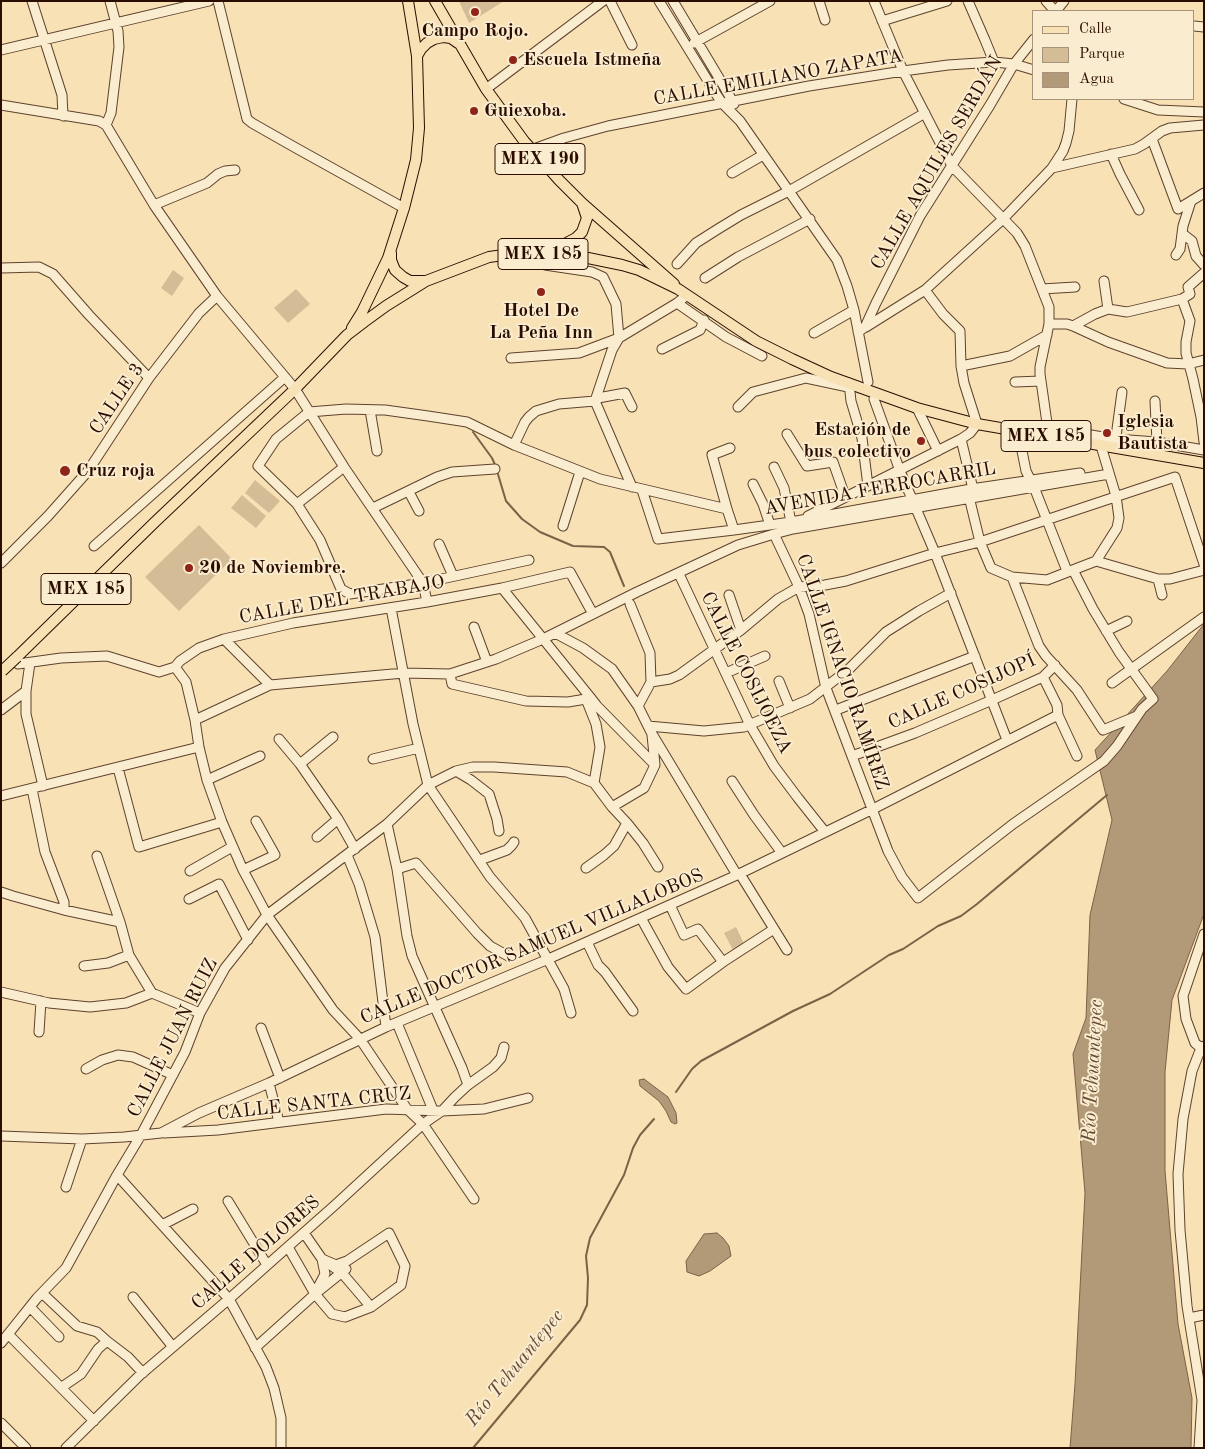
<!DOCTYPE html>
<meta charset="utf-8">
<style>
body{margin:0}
#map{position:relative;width:1205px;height:1449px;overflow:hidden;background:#f7e1b5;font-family:"Old Standard TT",serif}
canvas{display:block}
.frame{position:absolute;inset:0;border:2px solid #2b0d00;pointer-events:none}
.legend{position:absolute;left:1032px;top:10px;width:162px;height:90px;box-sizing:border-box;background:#faeccf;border:1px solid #a7937c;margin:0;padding:6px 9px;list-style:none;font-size:15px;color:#2b0d00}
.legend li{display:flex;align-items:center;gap:10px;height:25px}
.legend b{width:25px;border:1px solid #a7937c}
</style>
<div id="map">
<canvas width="1205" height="1449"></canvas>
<div class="frame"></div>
<ul class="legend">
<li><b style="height:6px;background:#f7e1b5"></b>Calle</li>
<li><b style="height:14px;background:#d4bd96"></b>Parque</li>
<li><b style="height:14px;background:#b29977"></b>Agua</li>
</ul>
</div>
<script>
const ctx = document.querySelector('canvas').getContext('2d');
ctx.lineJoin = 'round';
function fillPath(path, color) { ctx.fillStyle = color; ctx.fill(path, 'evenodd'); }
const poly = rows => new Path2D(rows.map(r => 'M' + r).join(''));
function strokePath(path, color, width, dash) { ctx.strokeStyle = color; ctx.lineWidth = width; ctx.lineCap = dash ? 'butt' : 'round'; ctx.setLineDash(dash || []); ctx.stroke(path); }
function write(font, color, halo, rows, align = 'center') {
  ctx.font = font + ' "Old Standard TT",serif'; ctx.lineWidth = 4; ctx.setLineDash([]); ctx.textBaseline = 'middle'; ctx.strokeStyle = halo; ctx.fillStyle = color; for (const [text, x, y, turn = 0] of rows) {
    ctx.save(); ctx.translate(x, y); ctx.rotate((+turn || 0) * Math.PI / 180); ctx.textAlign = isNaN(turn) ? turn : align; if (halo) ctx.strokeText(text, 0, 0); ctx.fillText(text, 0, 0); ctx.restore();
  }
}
fillPath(poly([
 [459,1,504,1,469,23],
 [173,270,184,278,172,296,161,288],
 [296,289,310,304,288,323,274,308],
 [255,480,280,501,269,513,245,493],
 [242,495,266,516,256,528,231,508],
 [199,525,232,559,179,611,145,577],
 [736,927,745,946,734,952,724,933]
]), '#d4bd96');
const water = poly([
 [1204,624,1204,914,1172,1000,1165,1072,1165,1171,1178,1324,1192,1398,1191,1448,1070,1448,1075,1384,1085,1193,1073,1054,1086,1018,1090,915,1112,820,1095,750,1167,671,1204,624],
 [644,1079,668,1097,676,1113,677,1123,675,1124,671,1122,666,1111,659,1101,640,1086,639,1080,644,1079],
 [717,1233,723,1238,729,1246,731,1256,710,1271,699,1276,687,1272,686,1261,704,1234,717,1233]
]);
fillPath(water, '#b29977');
strokePath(water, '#7c6147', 1);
strokePath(poly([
 [473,432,492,458,496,467],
 [497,471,506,501,522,519,540,532,573,546,604,547,610,552,624,586],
 [676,1092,692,1069,701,1061,793,1011,830,994,889,955,903,949,938,926,961,916,977,904,1107,795],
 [473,1448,580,1320,587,1305,588,1278,586,1256,590,1238,624,1175,633,1148,640,1135,654,1119]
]), '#7c6147', 2);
const minor = poly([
 [32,1,62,95,63,116],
 [218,1,247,119,252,123,296,148,404,208],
 [610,1,632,45],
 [659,1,716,94,722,103,740,121,837,260,847,286,854,310,868,382],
 [673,1,725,88,734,104],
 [819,1,825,20],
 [874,1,903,71,952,166,1017,233,1025,246,1049,307,1049,324,1040,367,1040,374,1049,437],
 [968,1,985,40,994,62],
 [1046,1,1055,11],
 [1056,11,1064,1],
 [882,21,947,1],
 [1194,26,1204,27],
 [694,43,770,1],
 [1,50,209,1],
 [486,89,603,1],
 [1124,99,1158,110,1204,112],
 [1,105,99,121,106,125],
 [106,125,154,205,217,296,295,389,344,467,423,583,427,602],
 [106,125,111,113,119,47,118,31,110,1],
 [1152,139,1178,209,1191,201],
 [531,150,564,138,608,126,809,86,903,71,948,65,994,62,1014,64,1034,70],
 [1111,154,1120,174,1139,210],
 [1052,168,1135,149,1144,144,1162,131,1170,128,1204,125],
 [732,173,763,155],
 [154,205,207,183,218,174,225,171,235,170],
 [1183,234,1192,241,1196,256,1204,265],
 [528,254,545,265,592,272,603,277,616,304,619,338,612,350,595,401,632,487],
 [1176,255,1180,249,1183,226,1191,201,1204,193],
 [677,264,696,243,718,229,741,215,789,191,925,113],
 [1,268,39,267,53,274,89,315,149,378],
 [705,278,738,257,810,219],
 [1104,281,1108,309],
 [1042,289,1075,287],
 [1182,299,1190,321,1186,342,1186,353,1193,379,1201,417,1204,442],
 [677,303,726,337,762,356],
 [1049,324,1067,324,1073,326,1095,314,1108,309,1127,312,1182,299,1190,294,1188,287,1204,273],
 [1073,326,1108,342,1167,363,1188,364,1204,360],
 [866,327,925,290,1003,219,1052,168,1063,151,1066,143,1069,131,1072,99],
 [858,332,865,327,876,303,920,216,990,105,1014,64,1034,39],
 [814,333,854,310],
 [662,349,700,330,704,320],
 [511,358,579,353,619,338,677,303,686,296],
 [961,366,1010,356,1047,335],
 [1015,382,1041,381],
 [849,383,851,401,862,438,868,486],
 [874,399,900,471,935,553,1007,740],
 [1155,401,1157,442],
 [738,407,753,392,806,378,848,387],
 [917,408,938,451],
 [370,410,377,451],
 [1049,428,1115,439,1157,442,1204,450],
 [1018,431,1026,471,1034,487,1067,571],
 [787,434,807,466,833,462,845,496],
 [961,439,972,485,970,501,980,542,991,568,1012,577,1047,580,1096,561,1158,579,1170,579,1204,570],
 [1115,444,1122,392],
 [514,445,525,422,529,417,536,411,559,404,595,401,598,398,625,393,632,407],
 [774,467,784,488,791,522],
 [753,484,763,504,770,525],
 [642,490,658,539,734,530,791,522,971,489,1080,473],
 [409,492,419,511],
 [297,504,344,467],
 [373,508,437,477,452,472,495,469],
 [727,509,712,455,730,448],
 [808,516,961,439,970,433,977,424,964,383,961,366,960,331,943,314,925,290],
 [563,526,580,472],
 [774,534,799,587,809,614,826,688,888,851,902,877,918,898,1013,824,1104,761,1117,746,1142,709,1153,699,1119,652,1093,609,1073,570],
 [439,544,453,576],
 [94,546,285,377],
 [529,560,423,583,350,594,341,589,320,540,297,504,258,466,276,439,309,412,346,409,385,410,428,416,467,422,514,445,600,479,727,509,734,530],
 [1096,561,1117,528,1119,518,1116,496,1101,446],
 [1,563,48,516,88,471,149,378,199,313,217,296],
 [679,574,750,725,774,766,798,798,825,832],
 [1012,577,1039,646,1046,656,1077,690,1103,730,1137,716],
 [1158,579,1162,595],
 [502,588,590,697,586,699,596,724,600,747,594,783],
 [729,595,741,630],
 [630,604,650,653,651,682,638,706],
 [391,608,413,724,428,785,490,877,525,918,564,989,571,1013],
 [474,627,487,662],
 [1106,631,1127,621],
 [555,633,583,648,612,669,638,706,651,732,737,875],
 [224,639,270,685],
 [30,663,26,691,26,714,43,786],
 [18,664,61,658,107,656,159,672,175,667,180,661,199,648,224,639,293,623,427,602,502,588,570,572,593,614],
 [175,667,186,682,195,720,199,747,207,780,222,822,243,870,267,915,333,1010,360,1039,407,1109,423,1124,474,1199],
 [726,673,765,656],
 [450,674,452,684,526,701,568,702,586,699],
 [1043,677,1057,705,1058,715,1077,756],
 [779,681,790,708],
 [651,682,670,679,679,675,741,630,778,599,799,587,825,585,846,581,935,553,980,542,1175,477,1204,564],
 [1112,683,1204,617],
 [590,697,597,706,655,765,652,735],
 [1,710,26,691],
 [836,710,975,656],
 [195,720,270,685,404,673,450,674,496,659,543,639,637,592,738,545,774,534,793,529,1109,474],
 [648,726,704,731,744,727,810,699,849,669,886,632,919,611,951,593],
 [279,739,300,764,338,819,355,849],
 [852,756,915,733,992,700,1043,677,1055,665],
 [373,759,419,748],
 [300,764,333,737],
 [118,768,139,847,222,822],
 [456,771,471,780,489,794,497,819,499,831],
 [207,780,260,756],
 [732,781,754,815,782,853],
 [32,789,45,852,64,902,64,910],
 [1,796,199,747],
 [627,823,643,843,658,867],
 [387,824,397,869,407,936,412,956,462,1068,468,1085],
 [317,837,338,819],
 [347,855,359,884,375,937,386,1027],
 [97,856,120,922,129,955,152,993],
 [480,860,507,850,512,845,514,842],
 [586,868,604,855,614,846,627,823,612,807],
 [397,869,416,863,477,933,490,946,510,957],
 [243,870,275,855,256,821],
 [190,871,232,847],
 [740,874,787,950],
 [1,892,13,896,64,910,120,922],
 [189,899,219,884,248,940],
 [670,905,684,935,698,929,723,962,774,929],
 [641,918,668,967,686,989,723,962],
 [587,942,598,965,605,972,633,1011],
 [84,966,108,963,129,955],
 [1,992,49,1003,90,1007,126,1003,152,993,200,1013],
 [397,1023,433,1110],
 [261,1028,280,1078],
 [39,1032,41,1001],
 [1201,1048,1195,1043,1186,1019,1183,996,1204,934],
 [86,1069,102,1060,118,1055,133,1057,173,1075],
 [269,1083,279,1122],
 [164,1133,218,1130,386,1109,442,1111,484,1109,528,1098],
 [1,1136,82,1139,124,1137,161,1133,199,1113,269,1083,386,1027,546,960,737,875,873,809,1058,715],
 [117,1175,229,1299,266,1367,274,1388,281,1418,281,1448],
 [66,1187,82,1139],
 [228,1201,267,1265],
 [162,1225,193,1209],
 [304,1233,322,1259,342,1273,371,1307],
 [316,1291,325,1274,322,1259],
 [42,1293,77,1326,97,1332,107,1341],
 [315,1294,332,1314,345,1317,371,1307,401,1285,405,1266,389,1233,347,1261,336,1265,322,1259],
 [315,1294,346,1269],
 [133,1297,173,1347],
 [30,1307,59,1337],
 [1189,1318,1204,1315],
 [8,1334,94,1421],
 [1,1343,37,1298,66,1268,117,1175,141,1135,185,1052,200,1013,225,968,267,915,387,824,428,785,456,771,473,767,494,767,567,772,594,783,612,807,644,788,655,765],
 [255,1348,315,1294,288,1247],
 [62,1387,81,1374,98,1349,107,1341,128,1357,143,1373],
 [1,1423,26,1448],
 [66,1448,140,1375,229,1299,335,1205,423,1124,442,1111,455,1097,468,1085,493,1067,501,1058,504,1047],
 [1199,1448,1202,1400,1187,1306,1180,1230,1178,1174,1183,1119,1192,1071,1201,1048,1204,1046]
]);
const major = poly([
 [435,1,486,89,524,141,559,180,582,203,674,284],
 [417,56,421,49,427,43,434,39,443,37,451,38,458,43],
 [391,253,391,260,395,270,403,277,410,281,424,281],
 [546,254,576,238,582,232,587,218,582,203],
 [352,328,362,312,388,258,404,208,416,160,419,128,417,56,408,1],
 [17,657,155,522,295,389,347,335,364,322,386,306,426,281,489,257,511,254,541,254,588,258,622,265,639,270,678,289,756,341,792,359,831,377,917,408,977,424,1204,463]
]);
strokePath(minor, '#5e422d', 11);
strokePath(major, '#2b0d00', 12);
strokePath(minor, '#faeccf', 9);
strokePath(major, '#f7e1b5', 10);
const majorBridge = poly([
 [2,671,17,657]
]);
strokePath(majorBridge, '#2b0d00', 12, []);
strokePath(majorBridge, '#f7e1b5', 10);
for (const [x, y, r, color] of [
 [475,12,5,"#8f2418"],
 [513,60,5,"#8f2418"],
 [474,111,5,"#8f2418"],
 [541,292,5,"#8f2418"],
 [1107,433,5,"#8f2418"],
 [921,441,5,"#8f2418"],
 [65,471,6,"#8f2418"],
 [189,568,5,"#8f2418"]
]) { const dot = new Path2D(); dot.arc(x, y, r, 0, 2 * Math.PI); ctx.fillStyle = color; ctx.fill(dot); strokePath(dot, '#faeccf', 2); }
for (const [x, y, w] of [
 [540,159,90],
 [543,254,90],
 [1046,436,90],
 [86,589,90]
]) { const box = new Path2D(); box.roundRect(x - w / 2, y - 15.5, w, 31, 4); ctx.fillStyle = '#faeccf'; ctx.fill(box); strokePath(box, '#2b0d00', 1); }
write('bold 18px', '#2b0d00', null, [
 ["MEX 190",540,159],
 ["MEX 185",543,254],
 ["MEX 185",1046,436],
 ["MEX 185",86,589]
]);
write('bold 19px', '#2b0d00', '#faeccf', [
 ["Campo Rojo.",475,31,"center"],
 ["Escuela Istmeña",523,60],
 ["Guiexoba.",484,111],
 ["Hotel De",541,311,"center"],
 ["La Peña Inn",541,333,"center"],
 ["Iglesia",1117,422],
 ["Bautista",1117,444],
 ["Estación de",911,430,"right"],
 ["bus colectivo",911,452,"right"],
 ["Cruz roja",76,471],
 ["20 de Noviembre.",199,568]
], 'left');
write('19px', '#2b0d00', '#faeccf', [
 ["CALLE EMILIANO ZAPATA",778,78,-10],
 ["CALLE AQUILES SERDÁN",937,163,-60],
 ["CALLE 3",117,399,-56],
 ["AVENIDA FERROCARRIL",880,489,-10],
 ["CALLE DEL TRABAJO",342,600,-10],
 ["CALLE IGNACIO RAMÍREZ",842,672,71],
 ["CALLE COSIJOEZA",746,673,63],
 ["CALLE COSIJOPÍ",962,692,-24],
 ["CALLE DOCTOR SAMUEL VILLALOBOS",532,947,-23],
 ["CALLE JUAN RUIZ",173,1038,-63],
 ["CALLE SANTA CRUZ",314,1104,-6],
 ["CALLE DOLORES",256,1253,-41]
]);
write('italic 20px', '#684c36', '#faeccf', [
 ["Río Tehuantepec",1093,1071,-87],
 ["Río Tehuantepec",515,1368,-51]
]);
</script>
